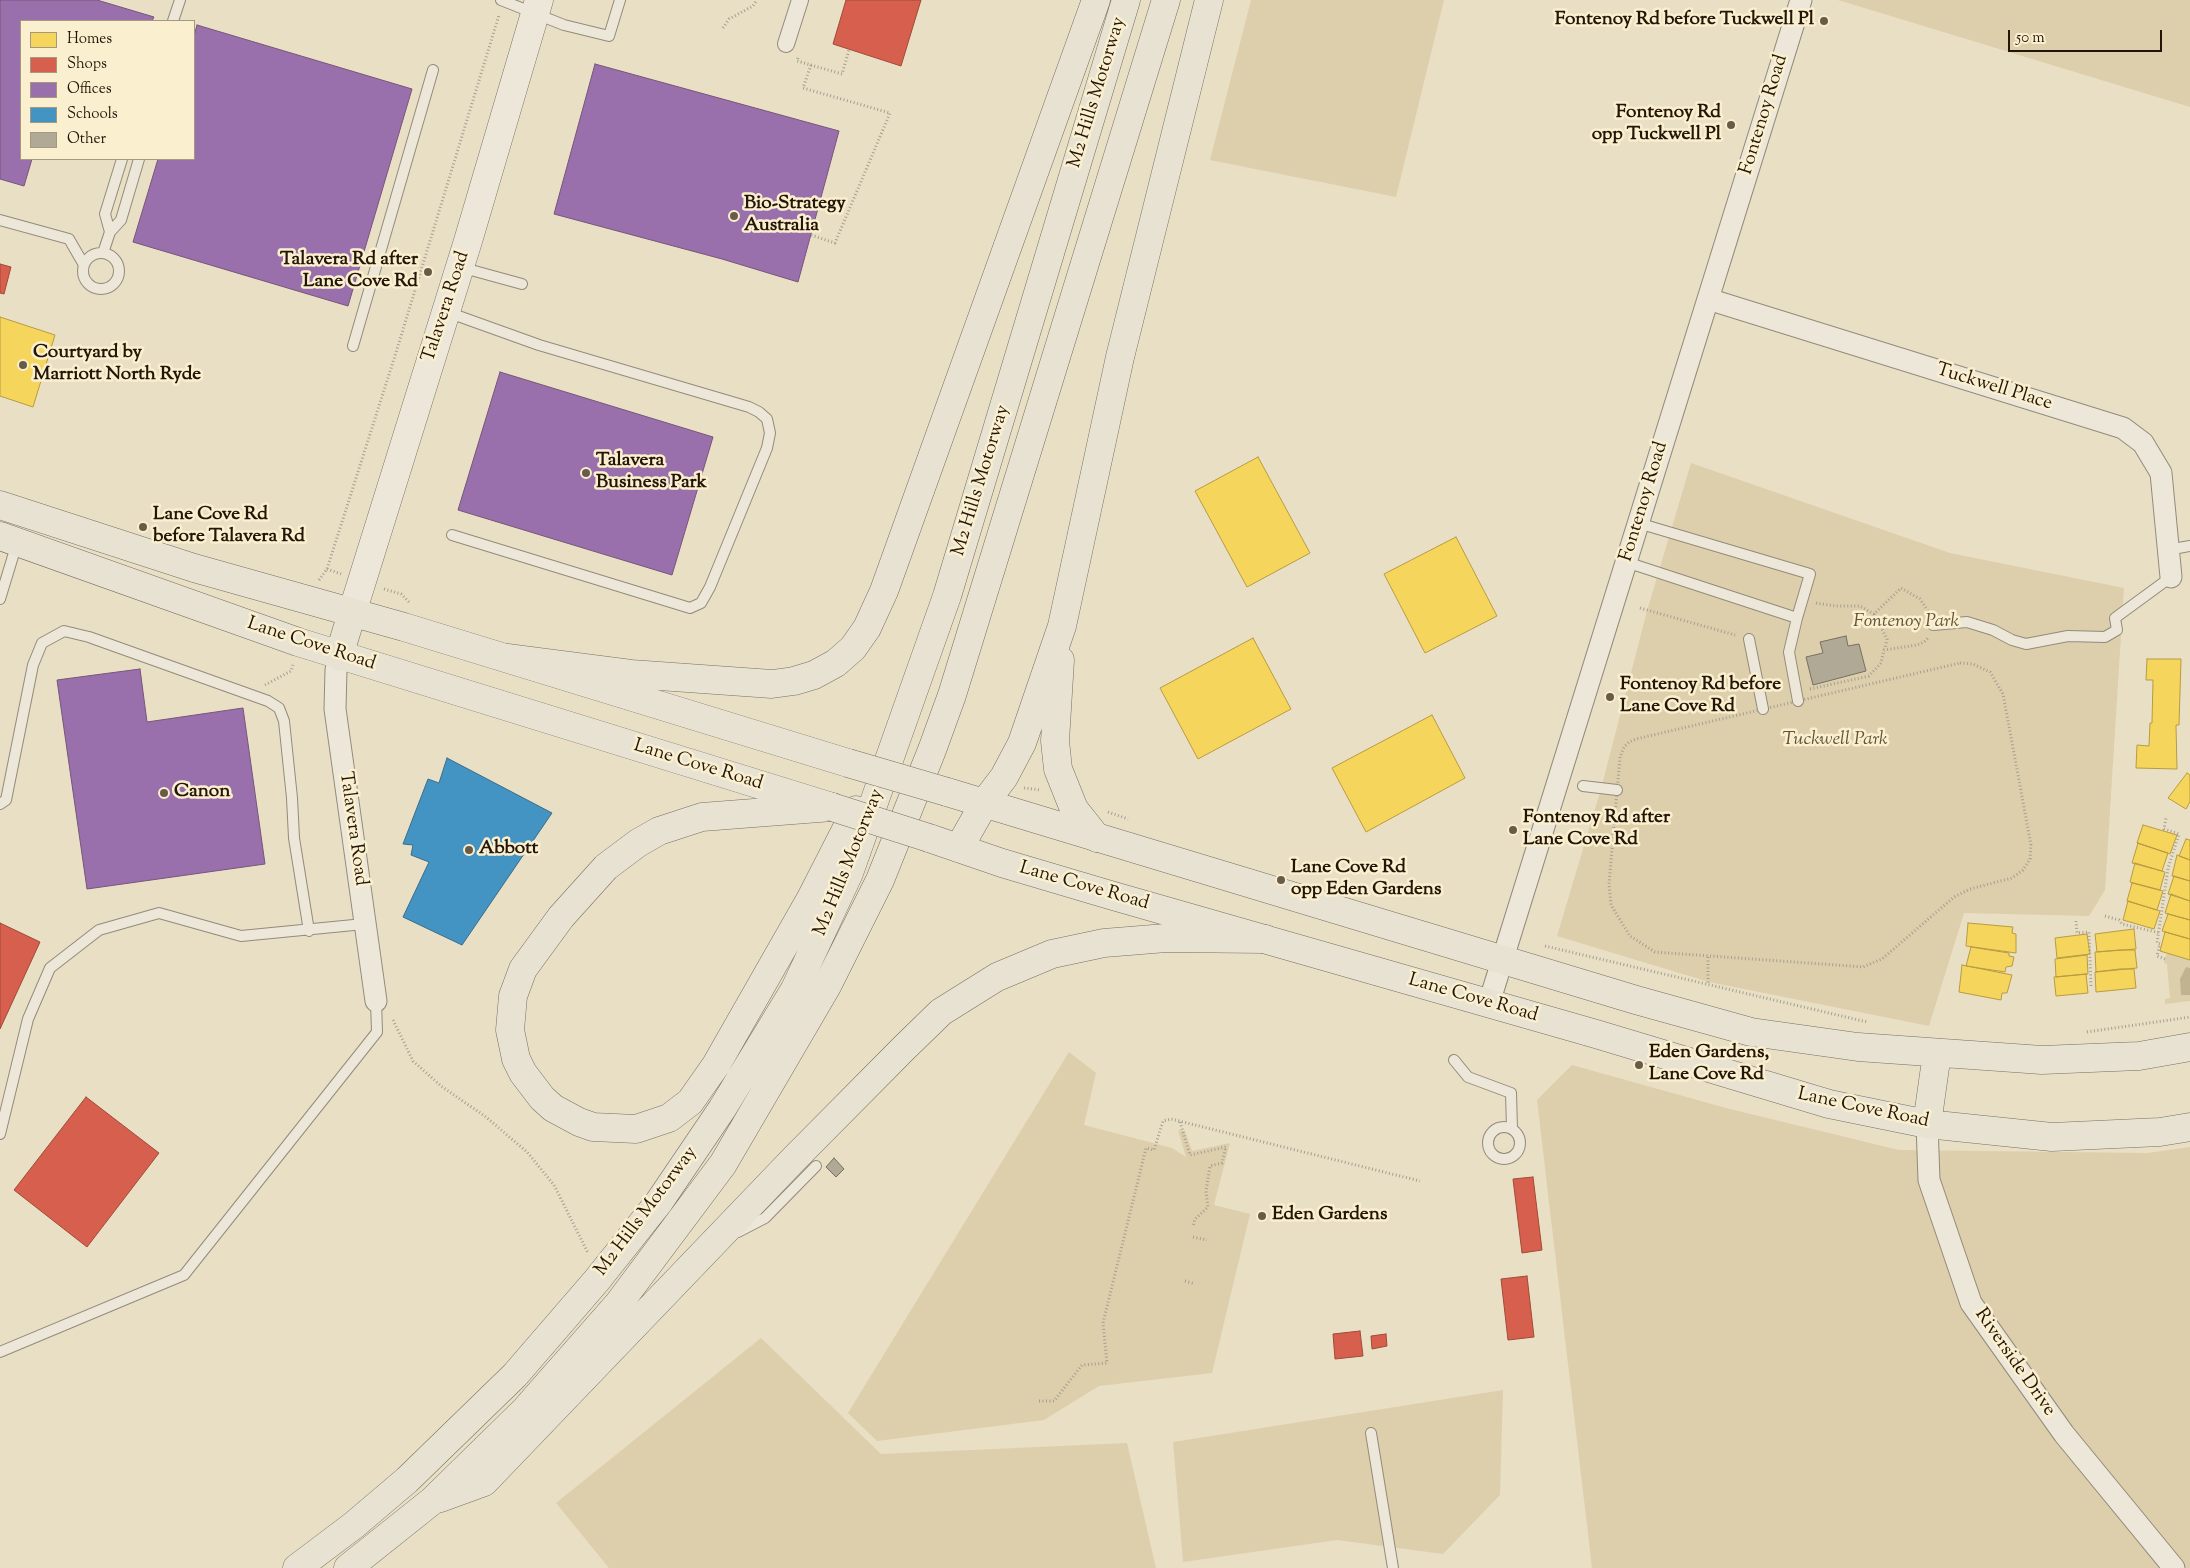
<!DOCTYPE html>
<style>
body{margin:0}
#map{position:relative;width:2190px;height:1568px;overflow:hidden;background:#e9dfc4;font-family:"Sorts Mill Goudy",serif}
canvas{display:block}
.legend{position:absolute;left:20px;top:20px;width:175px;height:140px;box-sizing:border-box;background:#faefcf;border:1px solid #a4987f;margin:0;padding:6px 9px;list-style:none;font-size:15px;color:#231507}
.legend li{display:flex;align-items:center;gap:10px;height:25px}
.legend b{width:25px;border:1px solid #a4987f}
.scale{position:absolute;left:2008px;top:30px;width:154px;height:22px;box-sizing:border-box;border:2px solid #231507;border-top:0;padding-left:6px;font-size:15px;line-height:18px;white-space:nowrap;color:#231507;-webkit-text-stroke:4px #faefcf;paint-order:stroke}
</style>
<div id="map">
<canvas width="2190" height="1568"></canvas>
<ul class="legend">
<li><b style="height:14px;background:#f6d55c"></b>Homes</li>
<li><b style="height:14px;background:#d6604d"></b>Shops</li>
<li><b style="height:14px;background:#9970ab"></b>Offices</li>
<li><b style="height:14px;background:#4393c3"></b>Schools</li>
<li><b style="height:14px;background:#b0a996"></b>Other</li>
</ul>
<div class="scale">50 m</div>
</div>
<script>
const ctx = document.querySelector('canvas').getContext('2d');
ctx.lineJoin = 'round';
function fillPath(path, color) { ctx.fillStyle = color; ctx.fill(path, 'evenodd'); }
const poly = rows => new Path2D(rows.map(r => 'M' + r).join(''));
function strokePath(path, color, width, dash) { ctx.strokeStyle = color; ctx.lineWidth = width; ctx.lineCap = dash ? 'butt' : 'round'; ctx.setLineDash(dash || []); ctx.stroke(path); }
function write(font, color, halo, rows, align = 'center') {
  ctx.font = font + ' "Sorts Mill Goudy",serif'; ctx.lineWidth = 5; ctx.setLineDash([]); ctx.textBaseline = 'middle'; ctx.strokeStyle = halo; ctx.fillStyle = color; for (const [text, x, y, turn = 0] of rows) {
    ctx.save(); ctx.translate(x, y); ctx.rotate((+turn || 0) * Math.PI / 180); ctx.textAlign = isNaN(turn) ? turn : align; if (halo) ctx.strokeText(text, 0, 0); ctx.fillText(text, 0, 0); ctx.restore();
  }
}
fillPath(poly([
 [1251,0,1444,0,1396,197,1210,160],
 [1838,0,2190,0,2190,107],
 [1691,463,1950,553,2124,588,2105,890,2089,916,1964,913,1929,1026,1709,982,1557,936,1601,789,1647,611],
 [2167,953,2190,960,2190,1001,2165,1004,2165,999,2170,998,2167,964,2164,963],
 [1069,1052,1096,1073,1084,1125,1172,1148,1186,1157,1178,1130,1185,1131,1192,1151,1230,1143,1214,1205,1250,1214,1212,1373,1099,1386,1044,1420,877,1441,848,1413],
 [1572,1065,1726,1108,1899,1150,2148,1153,2190,1147,2190,1568,1592,1568,1537,1100],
 [761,1338,881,1454,1127,1443,1156,1568,609,1568,556,1503],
 [1503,1390,1500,1495,1443,1554,1337,1540,1183,1562,1173,1442]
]), '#ddcfab');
fillPath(poly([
 [2186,967,2190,968,2190,995,2181,995,2180,979]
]), '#c1b290');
const homes = poly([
 [0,317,55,335,33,407,0,396,0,317],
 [1258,457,1310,553,1247,587,1195,491,1258,457],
 [1456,537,1497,616,1425,653,1384,574,1456,537],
 [1253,638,1291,709,1198,759,1160,688,1253,638],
 [2147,659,2181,659,2179,725,2176,725,2177,769,2136,768,2137,745,2149,746,2150,723,2152,723,2153,680,2146,680,2147,659],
 [1432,715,1465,778,1366,832,1332,768,1432,715],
 [2187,773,2190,775,2190,802,2186,809,2168,798,2187,773],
 [2143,825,2177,835,2170,854,2137,843,2143,825],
 [2186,839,2190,840,2190,860,2179,856,2186,839],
 [2138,843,2168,853,2162,871,2132,863,2138,843],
 [2177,855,2190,860,2190,881,2172,876,2177,855],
 [2135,863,2165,872,2160,890,2130,882,2135,863],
 [2174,876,2190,881,2190,901,2168,894,2174,876],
 [2132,883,2163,891,2157,910,2127,901,2132,883],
 [2171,894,2190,901,2190,920,2165,913,2171,894],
 [2128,901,2160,911,2154,929,2123,920,2128,901],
 [2168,914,2190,920,2190,939,2162,931,2168,914],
 [1968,923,2013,927,2012,933,2016,934,2016,953,1966,946,1968,923],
 [2134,929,2136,949,2097,952,2095,934,2134,929],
 [2165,932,2190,939,2190,960,2160,951,2165,932],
 [2087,934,2090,954,2057,958,2055,938,2087,934],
 [1971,947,2009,953,2009,956,2014,957,2012,966,2006,967,2005,972,1966,966,1971,947],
 [2120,950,2135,950,2137,968,2096,972,2095,952,2120,950],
 [2087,955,2088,974,2056,977,2055,959,2087,955],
 [1962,965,2012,975,2007,993,2002,993,2001,1000,1959,992,1962,965],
 [2120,969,2134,969,2136,988,2096,992,2095,972,2120,969],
 [2086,974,2088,993,2056,996,2054,977,2086,974]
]);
fillPath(homes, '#f6d55c');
strokePath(homes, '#b79b42', 1);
const shops = poly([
 [846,0,921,0,901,66,833,44,846,0],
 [0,264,11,267,4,294,0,293,0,264],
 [0,923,40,942,0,1029,0,923],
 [86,1097,159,1153,87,1247,14,1190,86,1097],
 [1533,1177,1542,1250,1522,1253,1513,1179,1533,1177],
 [1527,1276,1534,1337,1508,1340,1501,1279,1527,1276],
 [1360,1331,1363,1356,1335,1359,1333,1334,1360,1331],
 [1386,1334,1387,1346,1372,1349,1371,1336,1386,1334]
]);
fillPath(shops, '#d6604d');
strokePath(shops, '#a04a38', 1);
const offices = poly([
 [0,0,97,0,154,17,152,21,21,21,21,159,32,159,24,186,0,179,0,0],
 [197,25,412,89,348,306,133,242,158,159,194,159,194,36,197,25],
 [595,64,839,131,798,282,722,259,554,214,595,64],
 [500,372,713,437,672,575,458,510,500,372],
 [140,669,147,722,243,708,265,864,87,889,57,680,140,669]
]);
fillPath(offices, '#9970ab');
strokePath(offices, '#76557a', 1);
const schools = poly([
 [447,758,552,813,462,945,403,917,429,862,411,855,413,845,403,844,428,779,439,783,447,758]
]);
fillPath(schools, '#4393c3');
strokePath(schools, '#396d8b', 1);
const building = poly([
 [1846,636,1848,646,1859,644,1866,671,1813,685,1806,657,1823,653,1820,642,1846,636],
 [834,1158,844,1169,836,1177,826,1167,834,1158]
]);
fillPath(building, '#b0a996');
strokePath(building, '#777061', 1);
const service = poly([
 [501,0,564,25,609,36,620,0],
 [173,21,180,0],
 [0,220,69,239,84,265],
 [110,232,105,214,122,159],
 '83 271a18 18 0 1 1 36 0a18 18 0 1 1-36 0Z',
 [103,253,110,232,121,220,139,159],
 [460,267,522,284],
 [447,312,539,345,749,407,759,412,767,419,770,433,767,448,710,587,701,603,690,608,452,535],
 [353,346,433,70],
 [2167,550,2190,546],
 [1626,562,1797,618,1810,574,1638,523],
 [0,599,17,543],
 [1797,618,1789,652,1798,701],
 [1933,625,1967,622,1993,630,2012,640,2026,644,2068,636,2105,637,2117,630,2115,618,2171,577],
 [1749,639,1763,709],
 [1583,786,1617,790],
 [0,804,6,800,33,665,42,643,64,631,89,637,268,701,279,708,284,721,292,798,294,838,309,931],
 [1454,1060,1468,1077,1511,1093,1512,1129],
 '1488 1143a16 16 0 1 1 32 0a16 16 0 1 1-32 0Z',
 [0,1134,28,1019,50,968,99,930,159,913,241,936,364,924],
 [738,1232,765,1218,816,1166],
 [0,1352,184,1275,377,1032,376,1001],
 [1371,1433,1393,1568]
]);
const pedestrian = poly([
 [786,44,800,0]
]);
const minor = poly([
 [1708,299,2123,428,2143,443,2161,473,2171,577],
 [339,656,336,670,335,709,376,1001],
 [1489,1003,1801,0],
 [1927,1124,1929,1180,1971,1303,2064,1434,2174,1568]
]);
const secondary = poly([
 [352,613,468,241,539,0]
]);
const trunk = poly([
 [0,505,194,568,404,627,848,763],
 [0,536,298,642,832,807],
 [339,656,352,613],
 [947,792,1636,1000,1751,1032,1858,1047,2042,1060,2139,1056,2190,1047],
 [929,838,1002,863,1110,895,1596,1034,1829,1104,1927,1124,2052,1137,2160,1132,2190,1127],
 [1927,1124,1937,1053]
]);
const motorway = poly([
 [507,658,631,674,772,684,794,681,814,675,836,663,853,648,867,628,884,591,1096,0],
 [1060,660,1055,741,1058,769,1074,809,1097,838],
 [832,807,702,817,659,831,638,843,606,867,561,917,523,969,513,996,510,1030,516,1059,523,1073,542,1098,553,1108,579,1122,593,1127,636,1129,669,1118,690,1102,716,1065,810,900,856,810],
 [959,848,985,802,1004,777,1022,743,1062,626,1120,357,1209,0],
 [440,1498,484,1482,794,1159,903,1049,941,1012,997,977,1052,954,1104,943,1166,938,1265,939],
 [297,1568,354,1525,407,1480,515,1375,597,1280,659,1202,722,1109,795,989,849,873,947,596,1126,0],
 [348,1568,432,1501,525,1410,619,1303,723,1164,827,986,880,880,932,750,952,695,1166,0]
]);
strokePath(service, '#938b7a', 12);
strokePath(pedestrian, '#938b7a', 18);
strokePath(minor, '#938b7a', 23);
strokePath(secondary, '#777061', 29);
strokePath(trunk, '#777061', 29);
strokePath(motorway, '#777061', 29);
strokePath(poly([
 [723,28,729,19,753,6,757,0],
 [798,58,797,61,842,74,849,50],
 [811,65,803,88,890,113,835,243,811,235],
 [327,569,341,574],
 [319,580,327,569,394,359,499,15],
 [384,589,401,594,409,602],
 [1816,603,1835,606,1860,606,1874,614,1901,588,1920,599,1928,611],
 [1640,608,1735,635],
 [1874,614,1887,639,1885,649],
 [1960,663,1973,664,1990,672,2003,694,2031,845,2030,859,2023,870,2012,878,1970,889,1954,897,1882,959,1863,967,1655,952,1630,936,1611,905,1609,884,1620,757,1624,747,1629,742,1636,739,1960,663],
 [265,685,291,671,293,665],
 [1810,689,1869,676,1881,663,1884,650,1917,645,1924,642,1928,638],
 [1024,788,1041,790],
 [1108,812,1128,819],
 [2105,916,2119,920,2122,924,2160,933],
 [2076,921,2077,933,2089,932,2091,988],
 [1545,946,1867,1022],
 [1708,957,1708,985],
 [2165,959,2157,956,2160,944,2157,943,2168,868,2179,834,2164,829,2166,818],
 [393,1020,413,1061,441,1086,486,1117,527,1152,554,1185,588,1253],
 [2087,1032,2190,1017],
 [1180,1122,1190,1155,1226,1147,1222,1163,1210,1166,1206,1191,1208,1207,1195,1219,1193,1226],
 [1193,1237,1207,1240],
 [1185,1281,1195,1284],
 [1039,1401,1054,1401,1082,1365,1107,1363,1103,1323,1146,1148,1154,1150,1163,1121,1171,1119,1420,1181]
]), '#a49f94', 3, [1, 2.5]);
strokePath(service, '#ece7d9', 10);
strokePath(pedestrian, '#ece7d9', 16);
strokePath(minor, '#ece7d9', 21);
strokePath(secondary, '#ece7d9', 28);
strokePath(trunk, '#e8e2d3', 28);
strokePath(motorway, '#e8e2d3', 28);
const trunkBridge = poly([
 [848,763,947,792],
 [832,807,929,838]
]);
strokePath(trunkBridge, '#777061', 29, []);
strokePath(trunkBridge, '#e8e2d3', 28);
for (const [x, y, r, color] of [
 [1824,21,5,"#685c49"],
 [1731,125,5,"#685c49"],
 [734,216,5,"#685c49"],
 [428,272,5,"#685c49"],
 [23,365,5,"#685c49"],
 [586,473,5,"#685c49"],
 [143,527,5,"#685c49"],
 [1610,697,5,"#685c49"],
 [164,793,5,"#685c49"],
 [1513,830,5,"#685c49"],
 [469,850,5,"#685c49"],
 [1281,880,5,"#685c49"],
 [1639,1065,5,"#685c49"],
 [1262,1216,5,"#685c49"]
]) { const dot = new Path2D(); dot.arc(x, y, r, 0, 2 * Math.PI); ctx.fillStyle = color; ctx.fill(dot); strokePath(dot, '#faefcf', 2); }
write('bold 19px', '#231507', '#faefcf', [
 ["Fontenoy Rd before Tuckwell Pl",1814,21,"right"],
 ["Fontenoy Rd",1721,114,"right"],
 ["opp Tuckwell Pl",1721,136,"right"],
 ["Bio-Strategy",744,205],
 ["Australia",744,227],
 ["Talavera Rd after",418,261,"right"],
 ["Lane Cove Rd",418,283,"right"],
 ["Courtyard by",33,354],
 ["Marriott North Ryde",33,376],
 ["Talavera",596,462],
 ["Business Park",596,484],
 ["Lane Cove Rd",153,516],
 ["before Talavera Rd",153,538],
 ["Fontenoy Rd before",1620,686],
 ["Lane Cove Rd",1620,708],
 ["Canon",174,793],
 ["Fontenoy Rd after",1523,819],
 ["Lane Cove Rd",1523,841],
 ["Abbott",479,850],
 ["Lane Cove Rd",1291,869],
 ["opp Eden Gardens",1291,891],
 ["Eden Gardens,",1649,1054],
 ["Lane Cove Rd",1649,1076],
 ["Eden Gardens",1272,1216]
], 'left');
write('19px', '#231507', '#faefcf', [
 ["M2 Hills Motorway",1098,93,-73],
 ["Fontenoy Road",1765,115,-73],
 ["Talavera Road",447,307,-72],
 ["Tuckwell Place",1994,388,17],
 ["M2 Hills Motorway",982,481,-73],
 ["Fontenoy Road",1645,502,-73],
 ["Lane Cove Road",311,645,18],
 ["Lane Cove Road",698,766,17],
 ["Talavera Road",352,829,82],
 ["M2 Hills Motorway",850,863,-68],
 ["Lane Cove Road",1084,887,16],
 ["Lane Cove Road",1473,999,16],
 ["Lane Cove Road",1863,1109,12],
 ["M2 Hills Motorway",647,1212,-53],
 ["Riverside Drive",2014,1363,55]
]);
write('italic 19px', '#615239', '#faefcf', [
 ["Fontenoy Park",1906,623],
 ["Tuckwell Park",1835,741]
]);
</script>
